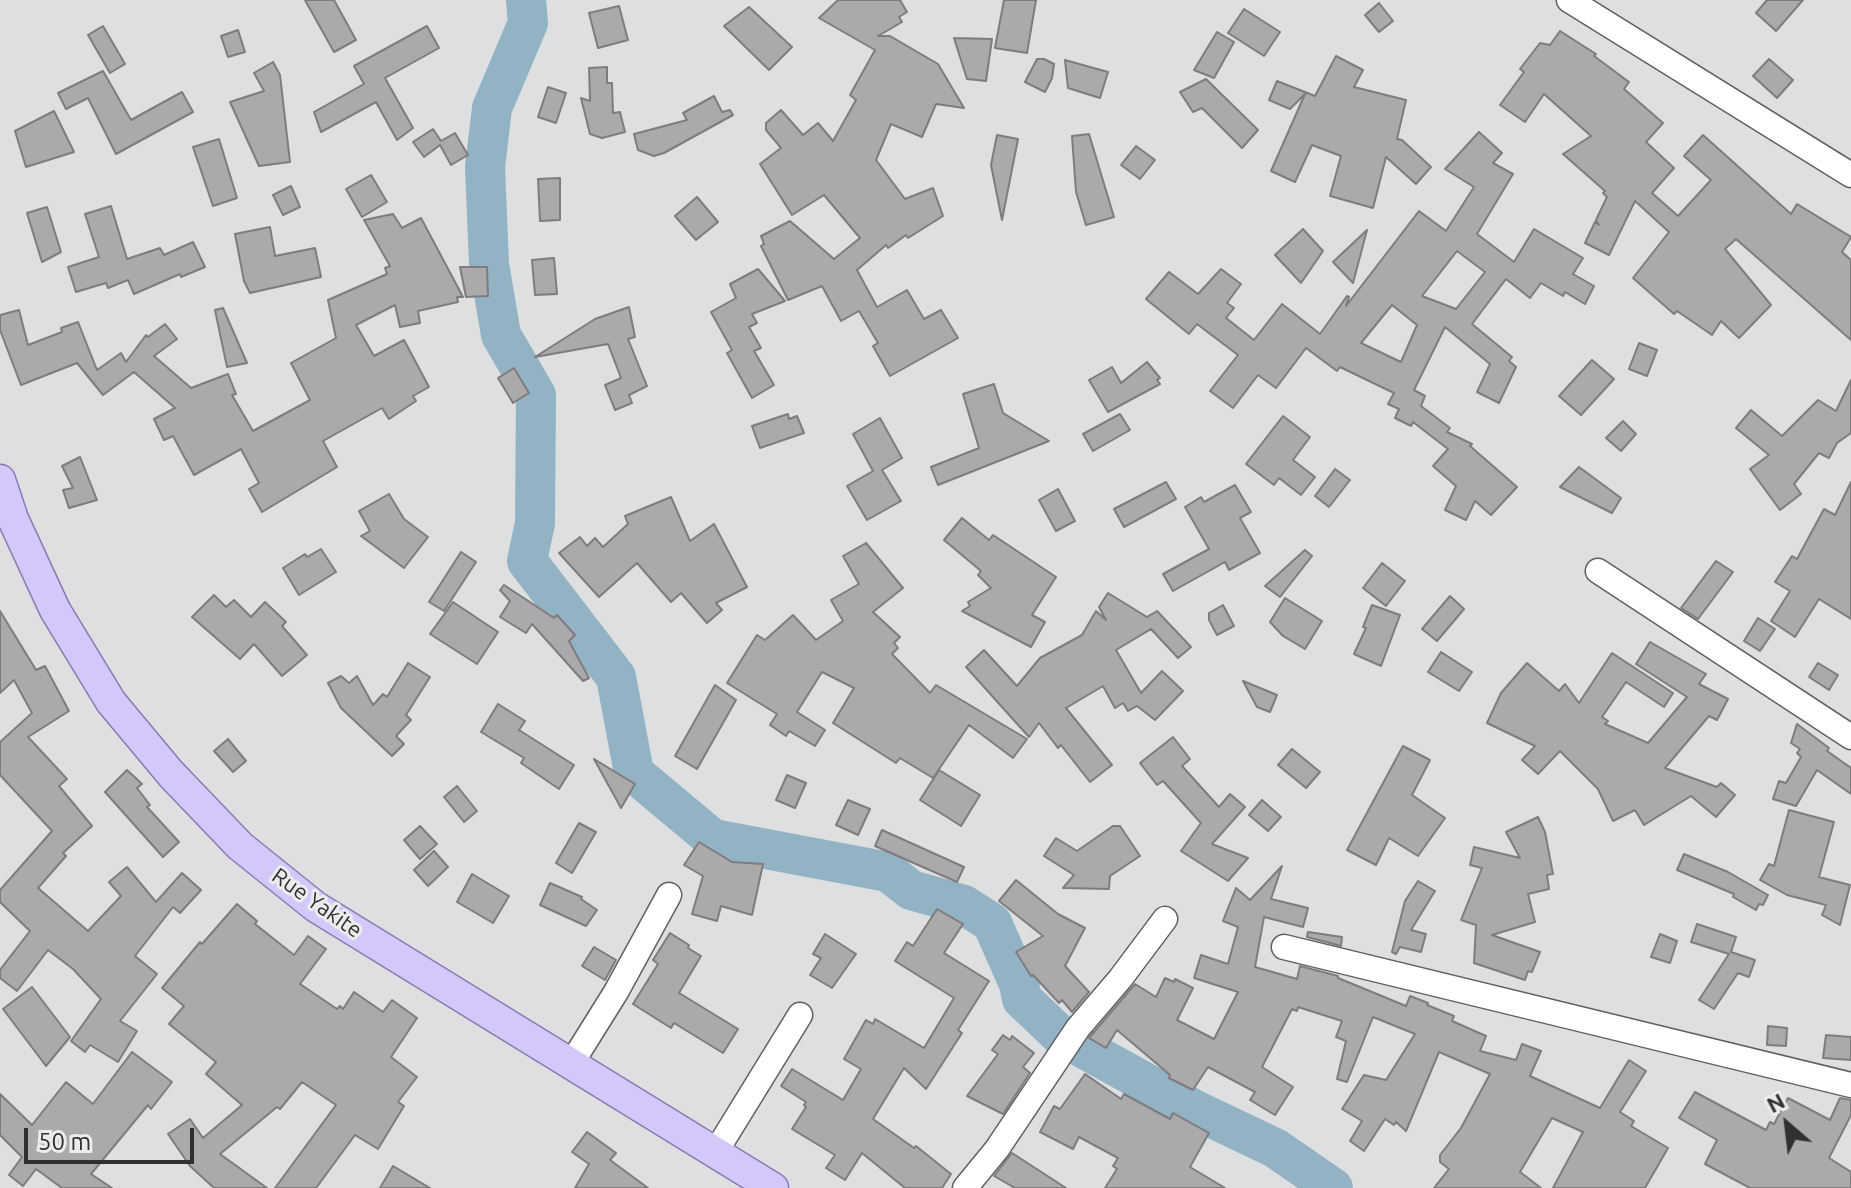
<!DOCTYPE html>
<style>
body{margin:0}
#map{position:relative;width:1851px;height:1188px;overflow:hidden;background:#dddfe1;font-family:Ubuntu,sans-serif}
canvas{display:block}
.north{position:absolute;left:1747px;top:1084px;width:80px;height:80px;-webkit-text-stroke:6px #eaecee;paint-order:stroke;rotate:332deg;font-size:22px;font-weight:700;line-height:32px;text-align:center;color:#2f3030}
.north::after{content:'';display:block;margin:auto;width:28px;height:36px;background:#2f3030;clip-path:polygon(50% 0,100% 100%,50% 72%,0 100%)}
.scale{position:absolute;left:24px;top:1128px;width:170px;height:36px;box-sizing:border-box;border:4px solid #2f3030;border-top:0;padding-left:10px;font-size:24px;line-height:28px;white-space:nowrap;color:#2f3030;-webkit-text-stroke:6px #eaecee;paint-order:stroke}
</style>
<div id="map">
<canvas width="1851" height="1188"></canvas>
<div class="north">N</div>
<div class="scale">50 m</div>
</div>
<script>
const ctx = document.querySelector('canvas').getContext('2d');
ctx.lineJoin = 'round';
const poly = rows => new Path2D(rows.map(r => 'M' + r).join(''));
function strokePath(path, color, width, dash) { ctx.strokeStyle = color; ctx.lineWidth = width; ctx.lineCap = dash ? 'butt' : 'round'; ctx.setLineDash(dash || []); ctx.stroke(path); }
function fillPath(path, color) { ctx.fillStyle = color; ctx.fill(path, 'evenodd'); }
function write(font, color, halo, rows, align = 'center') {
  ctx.font = font + ' Ubuntu,sans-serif'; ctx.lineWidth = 6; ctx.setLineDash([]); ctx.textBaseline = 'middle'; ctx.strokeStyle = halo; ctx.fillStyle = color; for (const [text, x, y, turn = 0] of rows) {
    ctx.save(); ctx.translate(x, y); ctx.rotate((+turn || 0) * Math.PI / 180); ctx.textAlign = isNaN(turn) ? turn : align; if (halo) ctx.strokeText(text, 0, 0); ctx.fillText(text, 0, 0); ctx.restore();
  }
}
strokePath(poly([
 [526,0,528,23,492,108,485,167,489,264,501,335,536,395,535,523,527,561,616,677,634,773,713,839,888,872,911,890,964,905,992,923,1019,984,1022,999,1061,1036,1195,1110,1275,1148,1333,1188]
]), '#92b3c4', 40);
const building = poly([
 [305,0,334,0,356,40,334,52,305,0],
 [838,0,900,0,907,12,899,17,902,22,878,36,890,36,938,64,964,108,936,104,922,137,891,124,876,160,905,199,933,188,943,216,908,238,906,235,888,248,886,245,857,270,877,307,907,290,924,319,941,310,958,338,890,376,873,346,878,343,859,311,841,321,822,286,788,300,761,246,764,244,761,236,790,221,834,259,860,238,824,195,792,215,760,164,781,148,766,130,766,123,781,110,803,135,818,123,833,141,856,100,850,95,875,50,819,18,838,0],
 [1004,0,1036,0,1027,53,995,48,1004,0],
 [1767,0,1803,0,1776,31,1756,13,1767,0],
 [1379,3,1393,21,1379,32,1365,15,1379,3],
 [619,6,628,40,598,48,589,13,619,6],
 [749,7,792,47,769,70,724,26,749,7],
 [1244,9,1280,32,1264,56,1228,33,1244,9],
 [103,26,125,64,110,73,88,35,103,26],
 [427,26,439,48,385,78,413,128,397,140,376,102,321,132,314,112,364,84,354,66,427,26],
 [238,30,245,52,228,57,221,36,238,30],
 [1560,31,1596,54,1594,56,1629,82,1624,89,1663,123,1646,142,1674,168,1652,193,1678,216,1711,180,1684,156,1703,135,1791,214,1797,204,1851,237,1842,252,1851,260,1851,340,1736,239,1725,249,1771,305,1739,338,1721,321,1712,335,1677,311,1674,314,1633,278,1669,232,1635,201,1609,255,1585,243,1595,222,1599,225,1596,220,1607,197,1603,193,1605,191,1563,154,1591,136,1544,94,1525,122,1500,105,1524,72,1520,69,1540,43,1550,45,1560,31],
 [1217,32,1234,42,1214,78,1194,70,1217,32],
 [954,38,992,39,986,81,967,79,954,38],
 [1336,56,1363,70,1354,87,1406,100,1397,139,1402,140,1431,167,1416,184,1386,157,1373,208,1330,196,1341,156,1312,145,1295,182,1271,171,1305,94,1290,109,1269,100,1277,81,1315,96,1336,56],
 [1037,59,1044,59,1054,64,1052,78,1045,92,1025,82,1037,59],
 [1769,59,1793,80,1777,98,1753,76,1769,59],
 [1065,60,1108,72,1100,98,1068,88,1065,60],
 [273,62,280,75,290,162,259,166,230,102,264,91,254,73,273,62],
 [607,67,607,83,612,83,613,113,620,112,625,132,602,138,590,134,581,98,590,101,589,68,607,67],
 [103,71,131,120,182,92,193,112,116,154,88,98,66,109,58,93,103,71],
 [1206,79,1258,130,1242,148,1202,108,1193,112,1180,92,1206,79],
 [548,87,566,93,556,123,538,117,548,87],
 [714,96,722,112,730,110,733,115,664,153,654,156,638,150,634,134,687,120,683,113,714,96],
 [54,111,74,152,26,167,15,131,54,111],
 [433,129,441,141,455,133,468,155,451,165,440,145,424,157,413,142,433,129],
 [1479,132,1502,153,1493,163,1513,174,1477,234,1514,262,1534,229,1583,258,1573,274,1594,286,1585,304,1565,292,1563,296,1541,283,1530,298,1506,279,1472,324,1512,357,1509,361,1516,367,1499,403,1477,392,1490,364,1445,327,1414,390,1425,396,1421,406,1450,428,1447,432,1472,444,1470,446,1517,487,1491,515,1475,501,1466,520,1445,510,1456,486,1433,466,1448,449,1413,422,1411,426,1395,418,1399,409,1388,404,1394,393,1340,367,1337,371,1306,348,1276,388,1258,375,1233,408,1210,391,1238,355,1197,324,1189,334,1146,299,1169,272,1198,294,1221,269,1241,284,1227,303,1234,308,1226,318,1254,340,1282,304,1320,334,1347,296,1349,297,1346,306,1419,211,1446,231,1474,187,1445,169,1479,132],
 [1457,251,1485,272,1456,309,1422,296,1457,251],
 [1392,305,1417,325,1401,362,1361,343,1392,305],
 [1089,134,1114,217,1086,225,1076,192,1072,136,1089,134],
 [997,135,1018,139,1002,220,991,165,997,135],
 [219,139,237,198,213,206,193,147,219,139],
 [1136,146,1155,160,1140,179,1121,165,1136,146],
 [371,175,387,202,362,217,346,189,371,175],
 [560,178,560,220,540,221,538,179,560,178],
 [291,186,300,207,283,215,273,195,291,186],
 [697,197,718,222,696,240,675,216,697,197],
 [111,206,127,259,160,248,164,255,193,242,205,267,181,277,180,274,134,294,128,280,108,288,106,283,76,292,68,267,99,257,85,214,111,206],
 [47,207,61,252,42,262,27,213,47,207],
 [393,214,402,228,421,218,463,297,457,297,458,302,418,311,420,323,400,327,395,305,356,325,374,356,404,340,429,387,413,396,416,401,389,419,382,408,323,441,337,467,262,512,249,489,259,483,241,449,194,475,173,436,164,440,154,419,175,408,134,372,103,395,77,363,21,385,0,330,0,315,19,310,28,345,62,332,61,328,78,322,97,370,121,353,126,362,146,335,148,337,165,324,177,339,154,356,191,388,228,374,236,394,232,395,253,431,310,400,291,363,336,338,328,300,387,274,385,268,390,266,364,220,393,214],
 [270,227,275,256,315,248,321,277,250,293,244,281,235,234,270,227],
 [1303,229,1323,251,1301,283,1275,255,1303,229],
 [1367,230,1353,283,1333,262,1367,230],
 [554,258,557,294,535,295,532,260,554,258],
 [460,267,487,267,488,296,466,297,460,267],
 [758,269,785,301,752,314,757,323,749,327,761,348,754,351,774,385,752,398,727,353,732,350,711,312,736,298,730,284,758,269],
 [629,307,635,337,628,339,647,386,629,395,632,403,615,410,605,385,621,378,608,344,535,357,595,319,629,307],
 [223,308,247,363,227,367,215,310,223,308],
 [1639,343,1657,350,1647,376,1629,369,1639,343],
 [1592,360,1614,379,1581,415,1559,396,1592,360],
 [1147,362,1160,378,1157,380,1160,384,1108,412,1089,380,1112,367,1121,383,1147,362],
 [514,368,529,393,513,403,498,378,514,368],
 [1851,380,1851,433,1837,443,1829,458,1819,453,1794,484,1801,494,1780,510,1750,469,1769,455,1736,428,1751,410,1782,436,1818,400,1836,411,1851,380],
 [994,384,1003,413,1049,441,938,485,931,467,979,448,963,394,994,384],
 [788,414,789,419,797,416,804,433,760,448,752,426,788,414],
 [1120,414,1130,430,1093,451,1083,434,1120,414],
 [1283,416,1310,437,1293,460,1315,477,1301,495,1279,478,1274,485,1246,464,1283,416],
 [880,418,902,458,882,470,901,501,867,520,847,486,873,471,853,434,880,418],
 [1623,421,1636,434,1621,451,1606,438,1623,421],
 [80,457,97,500,69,508,63,490,73,488,62,466,80,457],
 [1579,467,1621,498,1612,513,1560,487,1579,467],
 [1335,469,1350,480,1329,507,1315,496,1335,469],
 [1166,482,1176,499,1124,527,1114,509,1166,482],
 [1851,482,1851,619,1819,599,1795,637,1771,621,1790,591,1775,582,1792,556,1797,559,1824,509,1835,515,1851,482],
 [1235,485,1251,512,1240,518,1260,553,1229,570,1225,562,1173,591,1163,574,1209,549,1185,507,1201,497,1204,502,1235,485],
 [1058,489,1075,521,1056,531,1039,500,1058,489],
 [389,494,404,519,428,537,404,568,361,536,370,531,359,511,389,494],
 [671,497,690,541,714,524,747,587,716,603,722,610,707,623,681,593,671,602,637,563,599,597,559,553,580,537,587,546,595,538,603,547,628,524,625,516,671,497],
 [962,518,989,540,993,535,1056,577,1032,615,1045,622,1031,647,962,611,970,606,968,602,991,588,978,575,981,571,944,540,962,518],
 [866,543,903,588,873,612,900,637,894,643,898,648,892,654,930,693,936,685,1027,739,1013,758,969,725,933,778,900,758,896,763,833,723,854,688,822,672,797,712,825,730,815,746,789,731,786,736,770,725,777,714,727,683,757,635,765,640,793,615,816,640,843,621,831,600,859,584,843,556,866,543],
 [321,549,336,572,299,595,283,568,305,554,307,557,321,549],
 [1305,550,1312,556,1280,597,1265,586,1305,550],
 [461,552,476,562,444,611,429,602,461,552],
 [1716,561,1733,572,1698,619,1681,608,1716,561],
 [1382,563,1405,581,1386,606,1363,588,1382,563],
 [504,585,554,618,557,615,575,635,569,641,589,678,583,681,532,624,526,633,500,617,510,601,500,590,504,585],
 [1108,593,1147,617,1157,611,1191,647,1178,658,1151,629,1116,650,1141,693,1162,671,1183,691,1155,720,1137,706,1128,711,1123,703,1115,708,1103,686,1066,708,1112,765,1090,782,1061,745,1058,748,1039,723,1029,737,966,667,984,650,1017,686,1040,658,1082,635,1096,611,1106,620,1099,607,1108,593],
 [214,595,226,607,234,600,251,617,265,602,286,622,282,626,307,655,282,676,254,644,240,659,192,617,214,595],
 [1450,596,1464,609,1437,641,1422,629,1450,596],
 [1285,598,1322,621,1305,649,1283,636,1270,622,1285,598],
 [453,602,498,632,477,664,430,634,453,602],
 [1223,605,1234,626,1217,635,1209,620,1209,613,1223,605],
 [1372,605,1400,615,1381,666,1354,654,1366,628,1363,627,1372,605],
 [0,611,36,670,45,666,69,711,28,737,67,779,59,786,92,826,63,853,66,856,38,888,88,931,121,896,109,882,127,867,156,902,182,873,201,890,180,913,173,907,135,956,157,974,120,1021,137,1031,118,1062,90,1045,85,1052,71,1041,101,999,73,969,48,950,17,991,0,978,0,970,30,931,0,902,0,890,52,831,0,775,0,742,32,713,14,680,0,693,0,611],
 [1758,618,1775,629,1760,651,1744,641,1758,618],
 [1650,642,1706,674,1699,684,1728,699,1717,720,1709,716,1665,768,1717,787,1721,783,1735,795,1716,817,1691,796,1644,825,1635,810,1613,821,1598,789,1560,751,1538,774,1522,760,1535,746,1487,723,1501,693,1527,663,1559,691,1565,684,1579,703,1612,653,1673,693,1664,707,1626,682,1602,717,1608,721,1605,724,1648,743,1687,697,1636,664,1650,642],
 [1441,652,1472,672,1459,691,1428,672,1441,652],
 [408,663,430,677,406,715,411,720,396,736,404,744,392,756,341,708,328,683,341,676,349,683,357,676,373,705,383,694,387,697,408,663],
 [1818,663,1838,675,1829,690,1809,677,1818,663],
 [1243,681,1277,695,1270,712,1257,707,1243,681],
 [715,685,736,700,697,769,675,756,715,685],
 [498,704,525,721,519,730,574,765,559,789,521,763,524,758,481,732,498,704],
 [1797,724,1829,748,1827,751,1851,768,1851,794,1817,770,1796,806,1773,799,1779,781,1786,783,1801,757,1797,753,1800,749,1791,743,1797,724],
 [1173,737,1190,759,1182,766,1219,807,1230,794,1245,807,1212,844,1248,858,1228,881,1181,851,1201,823,1163,781,1157,785,1140,763,1173,737],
 [228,739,246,761,233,772,214,751,228,739],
 [1403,746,1430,760,1412,795,1445,818,1418,856,1389,838,1376,865,1347,850,1403,746],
 [1292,749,1320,772,1306,788,1278,765,1292,749],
 [594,759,635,784,621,808,594,759],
 [127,770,142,784,137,788,150,805,147,807,179,842,163,857,105,792,127,770],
 [939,770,980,795,961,826,920,800,939,770],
 [787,775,806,783,795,808,776,800,787,775],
 [457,786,477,811,464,822,444,797,457,786],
 [848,800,870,809,858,835,836,825,848,800],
 [1262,800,1281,817,1268,831,1249,815,1262,800],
 [1789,810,1834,822,1819,877,1850,885,1840,925,1822,915,1826,905,1787,895,1760,880,1769,864,1774,866,1789,810],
 [1538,817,1545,832,1553,874,1547,875,1549,889,1528,894,1535,922,1492,935,1540,952,1532,972,1528,971,1525,980,1474,963,1476,925,1461,920,1482,868,1470,865,1474,847,1520,858,1506,832,1538,817],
 [579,823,596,832,572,873,556,863,579,823],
 [420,826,437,844,420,859,404,840,420,826],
 [1113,826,1120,826,1140,856,1110,876,1109,889,1063,888,1074,875,1044,856,1056,838,1077,851,1113,826],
 [882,830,964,867,957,882,875,846,882,830],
 [699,842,732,862,763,864,752,915,721,906,717,921,692,914,703,876,684,865,699,842],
 [434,851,448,867,428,886,414,870,434,851],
 [1684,854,1728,872,1768,895,1763,905,1759,904,1756,910,1733,897,1734,894,1677,870,1684,854],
 [1282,866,1271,899,1308,908,1303,927,1264,917,1255,967,1297,979,1300,966,1338,976,1338,978,1406,1006,1410,996,1428,1003,1427,1005,1454,1016,1452,1021,1486,1036,1480,1051,1516,1060,1522,1044,1541,1051,1530,1076,1600,1108,1629,1060,1646,1071,1620,1112,1634,1121,1631,1126,1668,1148,1645,1188,1553,1188,1583,1132,1552,1118,1520,1172,1541,1188,1434,1188,1449,1169,1440,1162,1440,1155,1461,1128,1490,1074,1439,1052,1406,1131,1396,1122,1394,1125,1385,1119,1364,1151,1350,1141,1362,1121,1342,1109,1364,1075,1386,1080,1415,1034,1373,1017,1347,1082,1337,1079,1346,1041,1336,1037,1342,1021,1298,1007,1297,1011,1292,1009,1262,1067,1293,1087,1275,1115,1250,1100,1255,1092,1208,1067,1193,1090,1169,1078,1170,1075,1117,1030,1106,1048,1089,1038,1135,984,1156,997,1165,978,1174,982,1175,979,1193,988,1177,1020,1214,1039,1238,992,1194,978,1201,955,1228,964,1238,927,1223,921,1236,888,1250,900,1282,866],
 [472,874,509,896,493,923,457,902,472,874],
 [1016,880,1058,914,1085,928,1065,966,1089,992,1072,1012,1062,1000,1059,1003,1033,975,1031,976,1016,952,1043,936,999,901,1016,880],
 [1418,881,1435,891,1411,930,1426,934,1421,952,1400,947,1396,954,1392,952,1405,901,1418,881],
 [550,883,582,897,581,899,597,910,586,926,540,905,550,883],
 [237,904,257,921,255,924,294,955,308,936,326,949,300,984,337,1009,340,1006,343,1009,354,992,383,1012,392,1000,417,1018,391,1057,417,1077,398,1102,404,1106,378,1149,355,1135,316,1188,275,1188,336,1105,302,1082,280,1109,277,1107,220,1154,267,1188,214,1188,190,1166,168,1134,190,1119,203,1138,242,1105,206,1074,216,1062,169,1024,184,1006,162,988,200,942,202,944,237,904],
 [937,909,963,924,944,953,989,981,958,1030,962,1033,926,1089,904,1068,873,1119,914,1148,916,1146,951,1174,942,1188,905,1188,862,1153,845,1180,826,1168,835,1155,792,1129,806,1107,804,1105,806,1102,781,1086,792,1069,843,1100,861,1069,844,1059,866,1020,873,1024,875,1019,924,1048,954,998,895,961,907,942,913,946,937,909],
 [1697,924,1736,937,1731,952,1755,960,1749,977,1738,973,1714,1009,1699,1000,1729,954,1691,942,1697,924],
 [1308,932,1342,937,1341,946,1307,937,1308,932],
 [670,933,689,945,688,948,701,956,679,993,738,1029,723,1053,674,1023,671,1028,633,1004,658,964,653,960,670,933],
 [825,934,856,954,832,988,810,975,821,958,813,954,825,934],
 [1660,934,1677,941,1670,963,1651,957,1660,934],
 [594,947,616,960,605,980,582,966,594,947],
 [32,987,70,1037,46,1066,3,1009,32,987],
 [1768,1026,1787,1028,1786,1046,1767,1045,1768,1026],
 [1003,1035,1010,1040,1012,1036,1034,1053,1023,1067,1030,1073,1003,1114,967,1096,998,1054,992,1050,1003,1035],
 [1826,1035,1851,1037,1851,1060,1823,1058,1826,1035],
 [132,1052,172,1082,151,1109,148,1105,91,1174,112,1188,62,1188,36,1169,23,1186,9,1175,22,1157,0,1135,0,1094,32,1125,66,1082,93,1104,132,1052],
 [1085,1074,1121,1099,1124,1094,1170,1119,1173,1113,1209,1133,1190,1167,1225,1188,1105,1188,1117,1169,1113,1166,1118,1158,1079,1137,1073,1149,1040,1132,1054,1106,1060,1109,1085,1074],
 [1695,1092,1766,1130,1770,1122,1774,1124,1788,1098,1830,1120,1840,1098,1851,1100,1851,1115,1829,1158,1851,1172,1851,1188,1750,1188,1705,1164,1717,1140,1679,1118,1695,1092],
 [587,1132,616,1153,610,1160,648,1188,575,1188,589,1164,572,1152,587,1132],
 [1012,1153,1066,1188,1015,1188,994,1176,1012,1153],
 [393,1166,430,1188,380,1188,393,1166]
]);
fillPath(building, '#aba9ab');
strokePath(building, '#7e7c7e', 2);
const minor = poly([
 [1569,0,1851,175],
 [1598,571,1851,737],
 [1284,947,1851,1085],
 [571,1064,616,992,669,895],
 [715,1153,800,1015],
 [965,1188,997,1149,1078,1028,1120,979,1165,919]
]);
const major = poly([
 [0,480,13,519,55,610,111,702,171,774,240,846,316,907,773,1188]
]);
strokePath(minor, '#5f6062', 27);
strokePath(major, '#877bb2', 33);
strokePath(minor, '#fff', 24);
strokePath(major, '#d4c8fb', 30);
write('22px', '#2f3030', '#eaecee', [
 ["Rue Yakite",317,903,35]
]);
</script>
